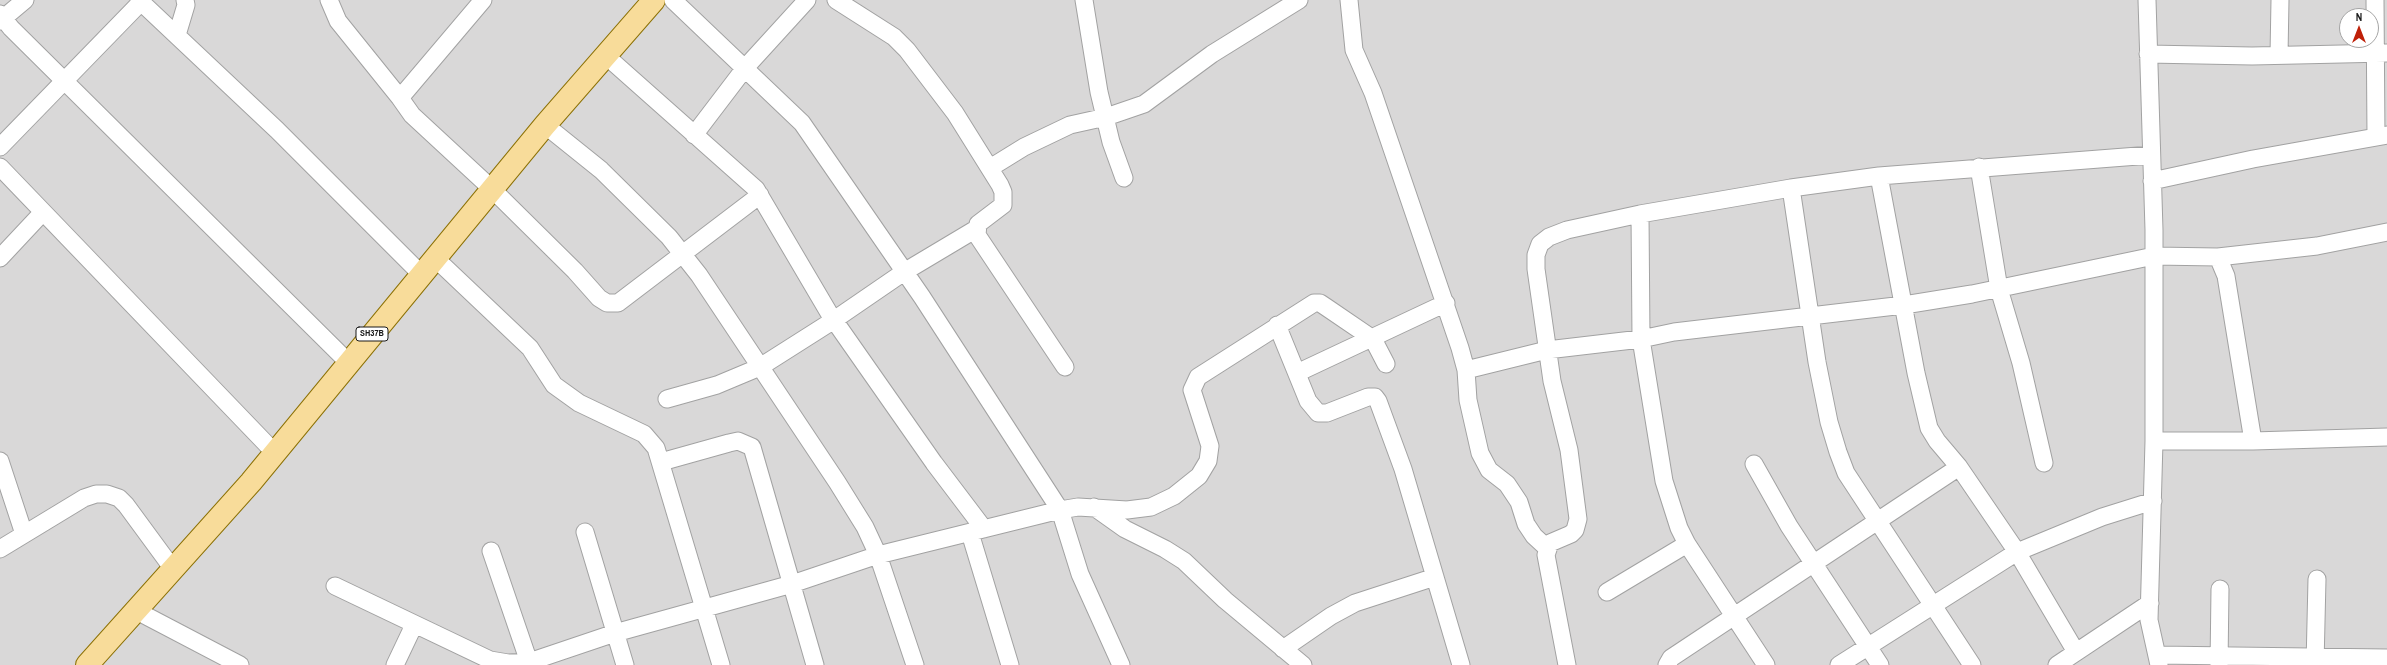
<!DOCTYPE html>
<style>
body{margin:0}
#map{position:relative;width:2387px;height:665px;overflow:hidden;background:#eceae1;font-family:"Archivo Narrow",sans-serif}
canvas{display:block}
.north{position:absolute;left:2339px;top:8px;width:40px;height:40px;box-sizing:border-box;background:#fff;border:1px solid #a4a4a4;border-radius:50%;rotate:0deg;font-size:11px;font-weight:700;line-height:16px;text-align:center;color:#1b1b1b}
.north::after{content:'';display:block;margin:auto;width:14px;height:18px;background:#bf2008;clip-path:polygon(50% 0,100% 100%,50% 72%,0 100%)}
</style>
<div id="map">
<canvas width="2387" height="665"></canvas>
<div class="north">N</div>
</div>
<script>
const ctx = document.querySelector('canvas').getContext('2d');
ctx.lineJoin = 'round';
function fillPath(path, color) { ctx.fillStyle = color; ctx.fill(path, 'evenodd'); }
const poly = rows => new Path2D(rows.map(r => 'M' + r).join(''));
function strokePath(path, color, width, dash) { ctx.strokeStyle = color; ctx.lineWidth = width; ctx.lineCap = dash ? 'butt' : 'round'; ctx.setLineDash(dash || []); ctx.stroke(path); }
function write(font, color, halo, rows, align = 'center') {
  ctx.font = font + ' "Archivo Narrow",sans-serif'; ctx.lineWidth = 4; ctx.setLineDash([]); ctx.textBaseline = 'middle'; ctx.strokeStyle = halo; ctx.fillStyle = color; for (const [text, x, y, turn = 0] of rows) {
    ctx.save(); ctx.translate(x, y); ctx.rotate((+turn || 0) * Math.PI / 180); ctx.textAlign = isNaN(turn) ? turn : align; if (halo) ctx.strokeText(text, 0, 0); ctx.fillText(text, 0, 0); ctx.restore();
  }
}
fillPath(poly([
 [0,0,2387,0,2387,665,0,665],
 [2347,16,2371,16,2371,40,2347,40]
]), '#d9d8d8');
const street = poly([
 [139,0,277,130,421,274],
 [329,0,338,21,400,98],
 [483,0,400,98,412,115,492,189,575,271,599,298,607,303,618,303,760,195],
 [673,0,802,123,922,297,1060,510,1080,574,1121,665],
 [836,0,894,37,907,50,955,113,1000,185,1003,192,1003,205,978,224,977,235,1065,367],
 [1084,0,1099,92,1111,142,1124,178],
 [1349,0,1354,50,1373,93,1460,348,1466,370,1468,400,1480,453,1489,470,1507,484,1519,502,1526,524,1534,536,1547,548],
 [2147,0,2154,230,2154,441,2149,620,2159,665],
 [2375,0,2376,137],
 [0,14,11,28,349,363],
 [0,21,25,0],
 [177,35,186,5,185,0],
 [2148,54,2252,56,2387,53],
 [605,55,756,189,829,313,934,463,984,529],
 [2279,55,2280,0],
 [545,125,601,170,669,237,699,275,837,482,865,527,878,555,915,665],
 [694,135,745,68,807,0],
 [0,147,141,2],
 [0,167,275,453],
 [1979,167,1999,289,2021,363,2044,463],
 [990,168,1024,147,1070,125,1106,117,1144,104,1212,54,1299,0],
 [1879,176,1916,373,1929,428,1937,441,1959,467,2017,552,2076,652],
 [2152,181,2253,159,2387,135],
 [1791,188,1817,362,1829,422,1838,452,1846,473,1972,665],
 [1640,214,1641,339,1664,481,1679,528,1687,544,1766,665],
 [0,258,43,212],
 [435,258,530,348,554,385,579,403,644,434,656,448,721,665],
 [1277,325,1308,401,1318,413,1327,413,1368,397,1375,397,1378,401,1403,469,1461,665],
 [1466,370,1547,350,1641,339,1674,332,1904,305,1972,294,2154,256,2218,257],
 [1297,373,1446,303],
 [667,399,717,385,760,367,834,320,904,272,976,229],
 [2154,441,2253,441,2387,437],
 [2253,441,2226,276,2218,257,2317,246,2387,232],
 [0,461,24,534],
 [661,462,729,443,738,441,752,447,815,665],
 [1754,464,1789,526,1880,665],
 [1094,507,1125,529,1165,549,1184,561,1225,600,1303,665],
 [585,532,625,665],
 [970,533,1010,665],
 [0,549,84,498,96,494,107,494,119,498,126,505,173,569],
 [491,551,530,665],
 [335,586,490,660,508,663,529,662,615,633,792,584,878,555,1060,510,1078,507,1127,510,1151,507,1174,496,1199,476,1208,461,1210,446,1192,390,1198,377,1314,303,1320,303,1326,307,1373,339,1386,364],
 [1607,592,1687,544],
 [135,610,240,665],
 [1283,649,1331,616,1355,603,1435,577],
 [2157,655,2387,658],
 [395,665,414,625],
 [1567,665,1546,555,1550,543,1571,534,1575,530,1578,519,1569,450,1552,381,1536,269,1536,255,1540,244,1549,237,1567,230,1640,214,1791,188,1879,176,2151,155],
 [1667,665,1671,658,1959,467],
 [1839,665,2017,552,2102,517,2153,501],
 [2057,665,2150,603],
 [2219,665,2220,589],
 [2315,665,2317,579]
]);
const primary = poly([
 [87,665,251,482,545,125,654,0]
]);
strokePath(street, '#a2a2a2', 19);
strokePath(primary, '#8d7206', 24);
strokePath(street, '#fff', 17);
strokePath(primary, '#f8dc9a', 22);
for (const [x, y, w] of [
 [372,334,32]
]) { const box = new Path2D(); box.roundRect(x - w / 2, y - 7, w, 14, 3); ctx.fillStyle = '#fff'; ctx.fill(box); strokePath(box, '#1b1b1b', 1); }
write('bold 9px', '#1b1b1b', null, [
 ["SH37B",372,334]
]);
</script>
